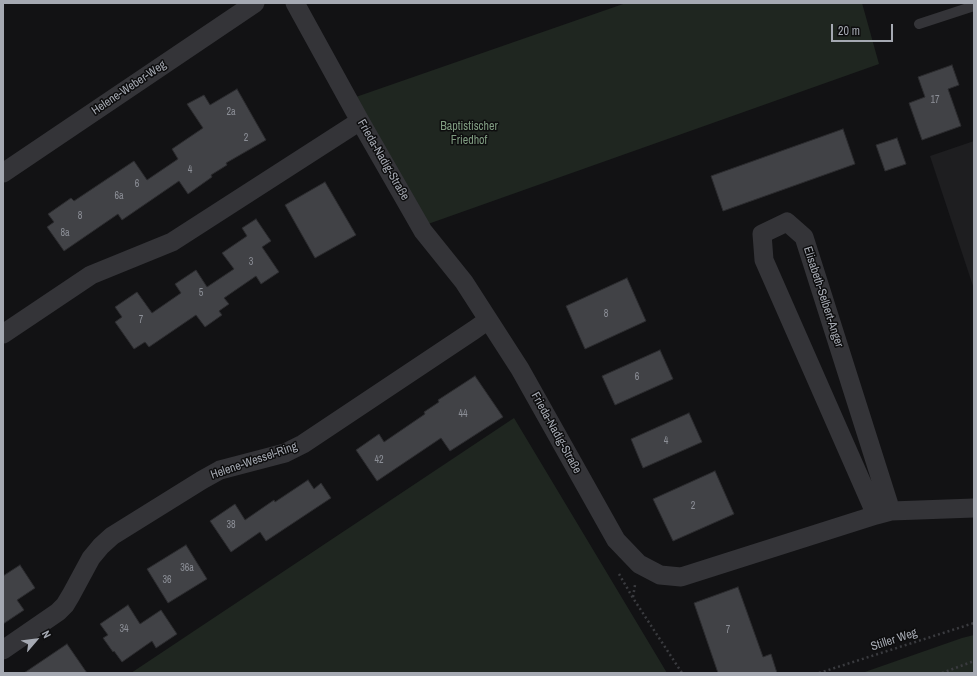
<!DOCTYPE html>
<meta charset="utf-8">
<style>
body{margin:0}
#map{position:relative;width:977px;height:676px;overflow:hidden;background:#121214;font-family:"Archivo Narrow",sans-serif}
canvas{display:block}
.frame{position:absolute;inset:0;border:4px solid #a5a9b2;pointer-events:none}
.north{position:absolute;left:16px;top:620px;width:40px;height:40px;-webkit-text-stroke:3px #0d0d0e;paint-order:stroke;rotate:62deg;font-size:11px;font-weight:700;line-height:16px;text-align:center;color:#a5a9b2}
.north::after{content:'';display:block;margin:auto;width:14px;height:18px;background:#a5a9b2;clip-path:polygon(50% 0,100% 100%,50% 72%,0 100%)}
.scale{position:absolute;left:831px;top:24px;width:62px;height:18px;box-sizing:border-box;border:2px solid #a5a9b2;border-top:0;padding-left:5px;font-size:12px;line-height:14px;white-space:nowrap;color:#a5a9b2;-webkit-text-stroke:3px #0d0d0e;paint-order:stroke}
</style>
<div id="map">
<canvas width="977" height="676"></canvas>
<div class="frame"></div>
<div class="north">N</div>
<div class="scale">20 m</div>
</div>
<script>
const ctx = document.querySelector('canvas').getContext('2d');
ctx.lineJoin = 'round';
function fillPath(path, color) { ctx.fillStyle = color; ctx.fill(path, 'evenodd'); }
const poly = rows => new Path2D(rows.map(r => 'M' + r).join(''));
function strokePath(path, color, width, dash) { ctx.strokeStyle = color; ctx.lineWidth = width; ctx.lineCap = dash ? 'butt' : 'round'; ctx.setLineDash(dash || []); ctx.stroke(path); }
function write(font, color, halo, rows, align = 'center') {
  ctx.font = font + ' "Archivo Narrow",sans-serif'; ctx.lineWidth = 3; ctx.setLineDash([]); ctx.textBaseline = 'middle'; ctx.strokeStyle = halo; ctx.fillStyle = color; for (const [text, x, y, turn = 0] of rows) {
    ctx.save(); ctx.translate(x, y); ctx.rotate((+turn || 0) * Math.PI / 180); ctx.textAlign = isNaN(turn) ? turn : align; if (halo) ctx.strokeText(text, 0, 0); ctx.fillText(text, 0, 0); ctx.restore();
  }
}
fillPath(poly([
 [974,141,974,289,930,156]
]), '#1e1e20');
fillPath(poly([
 [626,3,862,3,879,64,428,224,353,98],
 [514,418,667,673,131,673],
 [974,635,974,673,862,673,962,638]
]), '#1f2620');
const building = poly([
 [952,65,959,85,948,89,961,126,922,140,909,103,925,97,918,77,952,65],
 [237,89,266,140,226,163,227,165,211,175,212,177,188,194,179,181,122,220,118,214,64,251,47,227,54,222,48,214,71,198,74,201,134,161,147,180,178,159,172,149,203,128,187,104,204,95,210,105,237,89],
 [843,129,855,164,723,211,711,176,843,129],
 [897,138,906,164,885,171,876,145,897,138],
 [325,182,356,235,315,258,285,205,325,182],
 [256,219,271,241,262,247,279,272,261,284,256,276,224,298,229,304,219,311,222,315,205,327,196,315,149,347,145,342,134,349,115,322,122,317,115,307,137,292,152,313,181,293,175,284,196,270,207,287,234,269,222,253,247,236,242,228,256,219],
 [627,278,646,321,585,349,566,306,627,278],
 [660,350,673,379,615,405,602,376,660,350],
 [475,376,503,417,450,451,441,438,377,481,356,450,379,434,384,442,425,414,424,412,439,402,438,400,475,376],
 [689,413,702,442,643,468,631,439,689,413],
 [715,471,734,514,673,541,653,499,715,471],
 [308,480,314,489,321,483,331,498,266,541,260,532,231,552,210,521,235,504,245,520,274,500,275,502,308,480],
 [186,545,207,579,168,603,147,569,186,545],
 [20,565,35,588,17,600,24,610,3,624,3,576,20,565],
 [738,587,763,657,771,654,777,673,718,673,694,603,738,587],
 [128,605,140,624,161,610,177,634,156,648,152,641,122,662,114,651,113,652,103,638,108,635,100,624,128,605],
 [67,644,87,673,24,673,67,644]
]);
fillPath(building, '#414246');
strokePath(building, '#2c2c2f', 1);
strokePath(poly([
 [619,574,633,598,682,673],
 [633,597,635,585],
 [819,673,974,623],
 [942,673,974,661]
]), '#3a3b3f', 2.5, [2, 3]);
strokePath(poly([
 [919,24,974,6]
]), '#343438', 10);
strokePath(poly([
 [295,3,360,121,423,231,464,282,520,369,616,540,639,564,660,575,681,577,876,515,891,511,974,508],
 [3,173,255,3],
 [3,334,91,275,172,242,360,121],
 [876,515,764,260,762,234,787,222,804,237,891,511],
 [3,650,58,612,65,605,71,595,91,558,101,546,112,536,202,480,220,470,285,453,303,444,474,330,488,320]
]), '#343438', 19);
write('10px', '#8c8f97', null, [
 ["17",935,100],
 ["2a",231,112],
 ["2",246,138],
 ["4",190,170],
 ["6",137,184],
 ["6a",119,196],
 ["8",80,216],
 ["8a",65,233],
 ["3",251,262],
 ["5",201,293],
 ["8",606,314],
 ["7",141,320],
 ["6",637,377],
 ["44",463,414],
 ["4",666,441],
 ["42",379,460],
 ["2",693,506],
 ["38",231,525],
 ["36a",187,568],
 ["36",167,580],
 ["34",124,629],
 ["7",728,630]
]);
write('12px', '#a5a9b2', '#0d0d0e', [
 ["Helene-Weber-Weg",129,88,-34],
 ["Frieda-Nadig-Straße",383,160,60],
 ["Elisabeth-Selbert-Anger",823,297,72],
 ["Frieda-Nadig-Straße",556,433,61],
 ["Helene-Wessel-Ring",254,461,-19],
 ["Stiller Weg",894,640,-18]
]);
write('12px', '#7f9b80', '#0d0d0e', [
 ["Baptistischer",469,127],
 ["Friedhof",469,141]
]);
</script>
